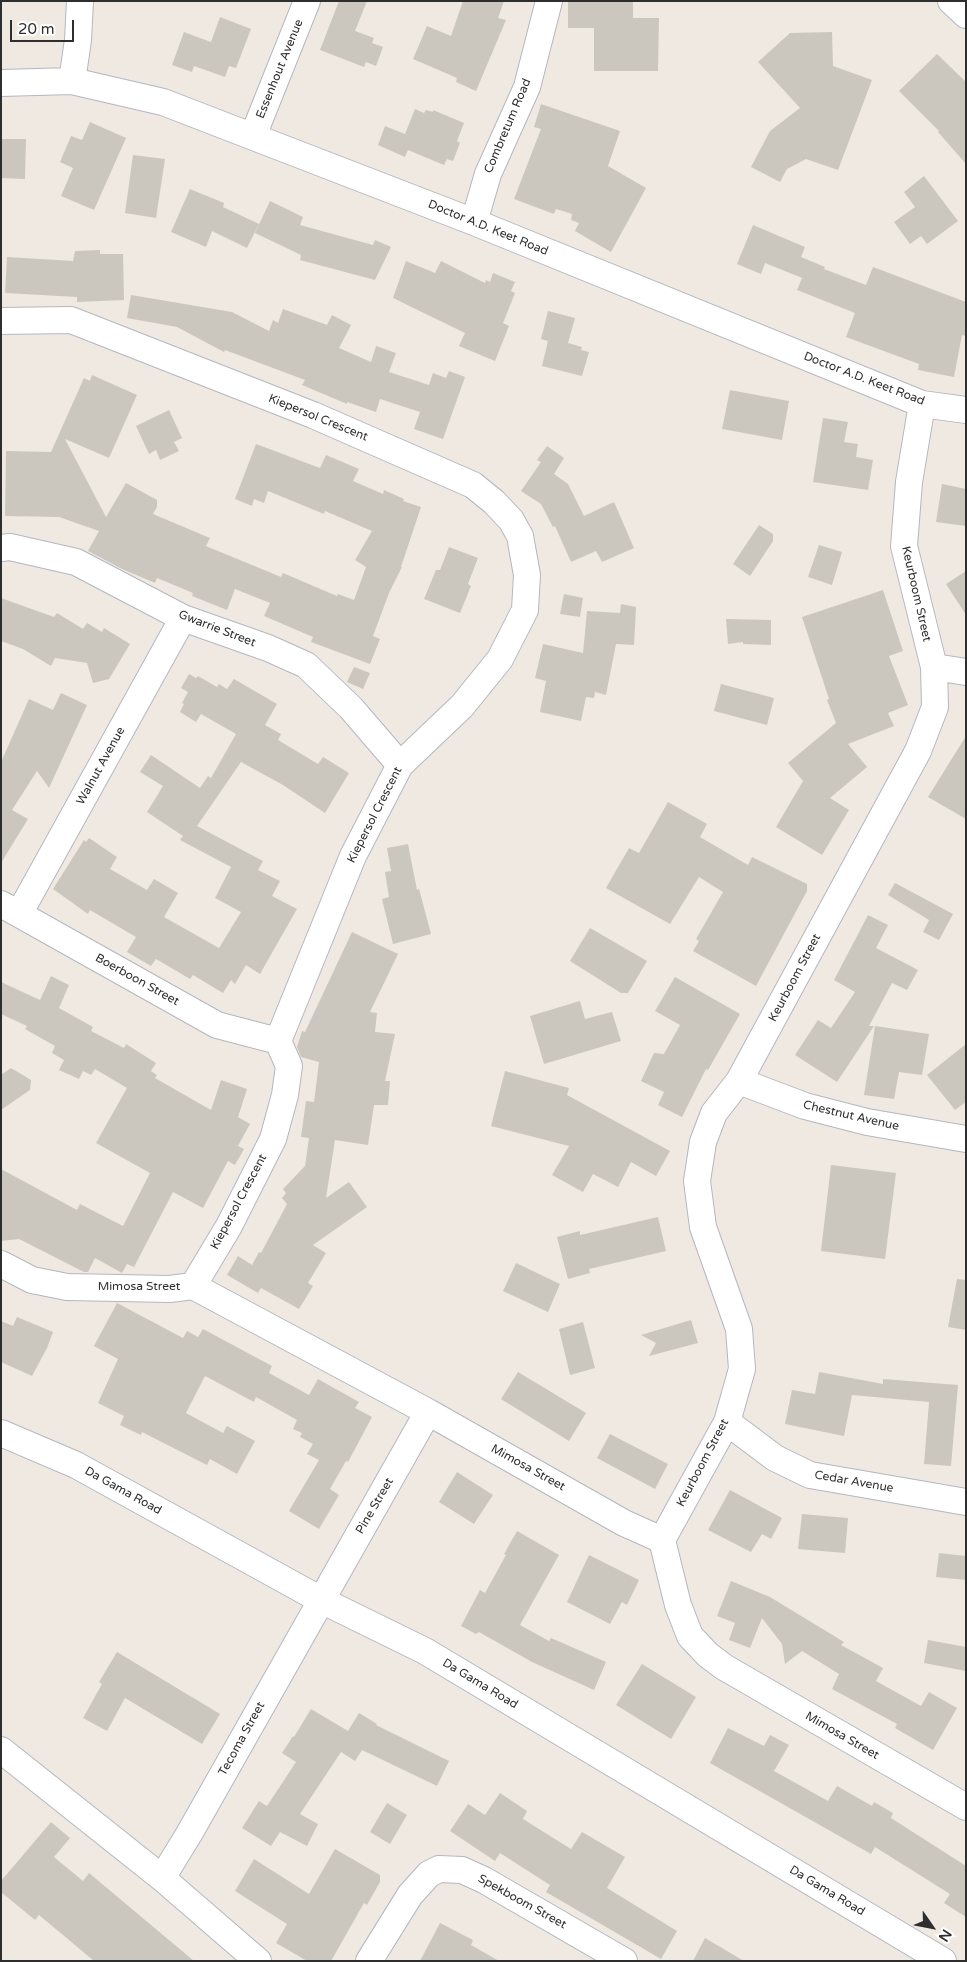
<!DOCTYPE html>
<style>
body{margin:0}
#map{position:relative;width:967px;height:1962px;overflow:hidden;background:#efe9e1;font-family:"Varela Round",sans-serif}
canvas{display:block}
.frame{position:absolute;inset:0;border:2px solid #2e2e2e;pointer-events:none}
.north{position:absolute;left:907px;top:1902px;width:50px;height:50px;-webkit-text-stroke:4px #fff;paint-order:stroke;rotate:123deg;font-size:14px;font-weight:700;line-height:20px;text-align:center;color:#2e2e2e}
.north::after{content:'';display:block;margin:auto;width:18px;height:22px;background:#2e2e2e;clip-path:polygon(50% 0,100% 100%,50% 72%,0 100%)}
.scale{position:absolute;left:10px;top:20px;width:64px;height:22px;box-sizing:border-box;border:2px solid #2e2e2e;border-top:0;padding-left:6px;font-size:15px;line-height:18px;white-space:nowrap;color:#2e2e2e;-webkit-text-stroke:4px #fff;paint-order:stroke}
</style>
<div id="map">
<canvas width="967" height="1962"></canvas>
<div class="frame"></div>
<div class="north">N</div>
<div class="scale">20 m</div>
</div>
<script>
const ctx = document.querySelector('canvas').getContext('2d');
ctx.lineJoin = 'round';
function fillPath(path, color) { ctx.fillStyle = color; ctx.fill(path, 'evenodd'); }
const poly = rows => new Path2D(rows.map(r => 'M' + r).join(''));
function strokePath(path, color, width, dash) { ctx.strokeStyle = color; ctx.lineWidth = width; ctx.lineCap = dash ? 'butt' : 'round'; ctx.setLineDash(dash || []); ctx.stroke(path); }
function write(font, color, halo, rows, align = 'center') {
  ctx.font = font + ' "Varela Round",sans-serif'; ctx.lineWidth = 5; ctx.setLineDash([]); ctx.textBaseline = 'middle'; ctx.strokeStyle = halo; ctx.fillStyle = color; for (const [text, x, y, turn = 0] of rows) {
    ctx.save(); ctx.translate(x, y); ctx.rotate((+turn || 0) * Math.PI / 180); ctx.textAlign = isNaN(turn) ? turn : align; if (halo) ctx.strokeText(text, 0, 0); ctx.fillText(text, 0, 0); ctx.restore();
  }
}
fillPath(poly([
 [339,1,367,1,355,31,374,38,372,43,383,47,376,66,366,62,364,67,320,50],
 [463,1,504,1,498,18,506,20,476,91,456,82,457,78,413,59,427,26,451,36],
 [568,1,633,1,633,18,659,18,658,71,594,71,594,28,568,28],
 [220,17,251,29,236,68,229,66,225,77,194,66,192,72,172,65,184,32,211,42],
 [832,32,833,66,872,80,838,170,806,159,787,169,780,182,751,167,770,131,800,108,758,62,790,33],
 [937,54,966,82,966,164,938,132,939,131,899,91],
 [541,104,620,131,608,166,646,188,611,252,575,231,579,223,571,220,572,214,556,209,554,214,514,199,541,129,534,127],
 [415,109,424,113,426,110,433,112,433,110,464,123,457,141,460,143,453,161,447,159,444,165,408,150,405,157,378,145,385,126,405,134],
 [90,122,126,138,94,210,61,196,73,168,60,162,71,136,82,140],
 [1,139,26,139,25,179,1,178],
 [133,155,165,159,156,218,125,213],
 [924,176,958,221,927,244,921,236,910,244,894,222,915,207,904,192],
 [190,189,224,203,223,207,259,224,247,248,212,231,206,247,171,232],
 [270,201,303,217,300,225,373,245,375,240,391,247,375,280,300,260,301,255,255,233],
 [753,225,805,247,801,257,825,267,824,269,866,285,873,267,966,302,966,336,962,335,954,377,918,370,919,364,846,337,855,313,797,290,802,278,765,263,761,274,737,264],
 [100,250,100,254,123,254,124,300,77,302,77,297,5,293,7,257,73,261,75,251],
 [406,261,435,273,441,261,485,283,486,280,490,282,493,273,515,282,511,291,515,293,503,323,509,326,495,361,459,346,465,333,393,298],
 [131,295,232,312,269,331,273,320,278,323,283,309,327,325,332,315,351,325,339,348,371,362,376,346,396,353,389,372,429,385,433,373,446,378,449,371,465,377,443,439,414,429,420,412,380,399,376,412,347,402,347,404,302,385,305,380,225,350,224,352,177,327,127,318],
 [548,311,575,318,568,343,582,347,581,350,589,352,582,376,542,366,548,341,541,339],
 [92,375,137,395,109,458,65,439,106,517,126,483,157,500,157,507,153,514,210,538,206,546,281,577,283,573,337,596,338,594,354,600,366,567,355,560,372,531,325,511,324,514,268,491,264,503,254,499,252,506,235,499,256,444,320,468,326,455,359,469,353,481,383,494,384,490,404,499,403,501,421,507,401,567,402,567,389,593,373,636,380,639,370,664,311,642,313,637,264,616,270,603,235,589,227,610,192,596,193,593,157,578,155,583,122,569,88,551,99,531,59,517,5,516,6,451,51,452,84,378,90,381],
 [730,390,789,401,782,440,722,429],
 [169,410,182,438,174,442,179,451,160,460,156,450,149,454,136,426],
 [823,418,848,422,844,442,858,444,856,457,873,460,868,490,813,482],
 [547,446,564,458,554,474,568,484,584,516,614,502,634,548,602,562,596,551,571,562,555,526,553,527,541,504,521,491,541,462,537,460],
 [942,484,966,489,966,526,936,522],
 [759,525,773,534,773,541,750,576,733,564],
 [819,545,842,552,832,585,808,577],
 [449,547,478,558,468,584,471,586,460,613,424,599,436,570,440,570],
 [966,571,966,615,946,584],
 [883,590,903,651,889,656,908,705,888,713,894,726,848,744,867,767,830,798,849,810,822,855,776,827,803,781,788,763,836,723,827,700,829,699,802,617],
 [564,594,583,598,580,617,560,614],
 [1,598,54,617,57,613,83,629,87,623,102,632,104,628,130,644,109,679,93,683,87,663,55,658,51,666,23,649,1,641],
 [621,604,636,607,634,645,616,644,606,695,595,692,594,698,586,697,581,721,540,712,546,681,535,678,543,644,583,653,587,611,620,613],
 [726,619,771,620,771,645,743,644,743,642,728,644],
 [354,667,370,673,363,689,347,682],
 [189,674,196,678,198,676,217,687,219,684,227,689,234,679,277,704,265,725,281,734,278,740,318,764,323,757,349,773,325,813,283,785,241,762,197,826,263,861,258,870,280,881,272,896,297,909,260,974,246,965,235,984,231,980,223,993,193,975,190,979,156,959,151,966,127,952,136,937,90,910,88,914,53,889,84,840,86,842,89,838,117,857,110,869,147,890,154,879,178,893,164,917,219,948,241,912,215,898,231,867,180,840,183,836,147,812,163,786,140,772,151,755,200,788,208,776,211,778,236,734,201,714,196,722,180,712,184,704,182,703,188,692,181,688],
 [721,684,774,698,767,725,714,711],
 [61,693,87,705,49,788,37,771,12,810,28,819,1,863,1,762,29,699,53,710],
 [966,736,966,819,928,797],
 [668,802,707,824,700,837,748,865,752,857,807,884,807,891,756,986,693,951,699,941,696,939,723,892,699,877,670,924,606,888,629,848,639,853],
 [408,844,417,890,419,889,431,934,393,944,382,899,389,897,385,872,391,871,387,848],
 [895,883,953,914,939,940,923,932,929,920,888,895],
 [868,915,888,925,876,948,918,970,907,990,892,983,869,1026,874,1026,837,1082,795,1055,818,1020,831,1028,855,992,834,980],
 [590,928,647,961,628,993,621,993,570,961],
 [352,932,398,954,370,1012,377,1013,375,1032,395,1034,385,1081,390,1081,388,1105,374,1105,368,1145,335,1140,326,1198,349,1182,367,1207,313,1245,326,1253,308,1283,313,1286,299,1309,261,1288,258,1293,227,1275,238,1256,252,1265,259,1252,261,1253,287,1204,282,1198,286,1193,283,1189,305,1166,309,1138,301,1137,306,1101,314,1102,319,1062,301,1057,297,1047,302,1031,305,1032],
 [51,976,69,985,59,1008,93,1027,91,1031,124,1048,126,1044,156,1063,151,1071,157,1075,155,1078,211,1110,221,1080,247,1089,238,1117,250,1124,238,1146,244,1149,235,1165,228,1161,203,1208,173,1192,134,1267,127,1264,122,1273,95,1258,88,1272,84,1272,19,1239,1,1241,1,1169,77,1210,80,1204,123,1226,150,1173,96,1143,127,1088,95,1069,91,1075,83,1071,79,1079,59,1070,64,1060,52,1053,55,1046,25,1029,27,1026,1,1014,1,982,40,1000],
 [675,977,740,1014,708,1070,706,1069,682,1117,658,1105,664,1092,641,1081,654,1053,664,1054,680,1025,655,1011],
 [580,1001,585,1019,612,1012,621,1041,544,1064,530,1016],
 [875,1026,929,1034,922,1075,899,1072,894,1099,864,1095],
 [966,1044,966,1102,955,1110,927,1075],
 [11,1068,31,1080,30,1090,1,1110,1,1075],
 [505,1071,569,1088,567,1095,670,1151,656,1176,631,1162,618,1187,593,1174,583,1192,552,1175,569,1146,491,1126],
 [831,1165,896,1173,885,1259,821,1251],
 [658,1217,666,1251,589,1269,590,1273,568,1279,557,1237,580,1231,580,1235],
 [516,1263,560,1284,548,1312,503,1291],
 [957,1279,966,1280,966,1330,948,1327],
 [117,1303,183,1338,187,1331,198,1337,203,1329,272,1366,269,1373,309,1395,318,1379,359,1402,355,1408,372,1417,348,1462,346,1461,330,1489,339,1495,319,1529,289,1511,319,1460,307,1454,313,1444,300,1437,302,1433,293,1429,297,1420,256,1397,254,1402,205,1376,186,1413,223,1433,227,1426,255,1441,237,1474,210,1459,207,1465,142,1432,141,1435,120,1425,124,1416,98,1403,118,1359,94,1346],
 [17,1317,53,1332,47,1348,32,1376,1,1362,1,1321,13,1326],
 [691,1320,698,1343,649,1356,656,1343,641,1335],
 [583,1322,595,1368,570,1375,559,1329],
 [518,1372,586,1413,569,1441,501,1399],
 [819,1372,883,1384,883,1379,958,1385,951,1466,924,1464,929,1402,852,1395,844,1436,785,1424,792,1390,815,1394],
 [610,1434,668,1464,655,1489,597,1458],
 [457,1472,493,1495,474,1524,439,1502],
 [730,1490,782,1518,771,1539,762,1534,751,1552,708,1530],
 [802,1514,848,1518,845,1553,798,1549],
 [517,1531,559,1555,520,1625,549,1641,551,1638,606,1662,594,1690,532,1662,479,1632,476,1634,461,1626,480,1590,485,1593,506,1555,504,1554],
 [939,1553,966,1556,966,1580,936,1577],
 [589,1555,639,1580,627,1605,622,1602,610,1624,567,1602],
 [731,1581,770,1597,844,1642,841,1645,883,1668,876,1681,921,1706,929,1692,957,1708,933,1750,895,1728,897,1724,832,1689,839,1674,802,1651,785,1664,782,1644,762,1618,750,1648,729,1640,735,1623,717,1616],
 [928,1640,966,1647,966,1671,924,1663],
 [117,1652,220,1714,202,1744,125,1698,107,1731,83,1718,102,1684,99,1682],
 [642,1664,696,1697,671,1739,616,1705],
 [311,1709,348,1731,359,1713,377,1724,376,1725,449,1761,437,1786,362,1750,355,1761,341,1752,300,1814,318,1824,307,1846,280,1832,271,1846,242,1828,259,1801,267,1806,296,1762,282,1753,293,1736,294,1737],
 [728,1728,764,1746,770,1735,789,1745,774,1771,828,1801,837,1786,872,1806,874,1802,893,1813,891,1818,966,1866,966,1917,944,1903,950,1894,875,1847,871,1854,710,1763],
 [500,1793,527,1811,523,1819,571,1849,582,1832,625,1857,607,1888,677,1931,661,1959,546,1892,550,1885,500,1853,495,1861,450,1831,468,1804,485,1815],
 [387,1803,407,1815,390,1844,370,1832],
 [51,1822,70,1838,54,1857,83,1881,89,1873,194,1961,94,1961,39,1915,35,1920,1,1892,1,1881],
 [335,1849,380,1875,380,1882,367,1905,364,1903,331,1961,307,1961,276,1943,287,1924,235,1891,254,1859,309,1894],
 [440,1923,473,1940,471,1945,499,1961,420,1961],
 [705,1938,744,1961,693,1961]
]), '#cbc7bf');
const minor = poly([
 [951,1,966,15],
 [72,81,78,40,80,1],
 [1,83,72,81,163,102,474,222,922,404,966,410],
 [253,136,307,1],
 [474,222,488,174,527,87,549,1],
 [1,321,71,320,313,415,473,485,494,502,511,520,520,536,527,575,525,610,500,659,462,706,400,765,353,856,278,1041,289,1066,285,1095,273,1139,229,1226,193,1286],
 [1,548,10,547,76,562,183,618,268,648,306,665,351,708,400,765],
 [934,667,966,672],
 [1,904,217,1025,278,1041],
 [19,914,183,618],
 [739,1081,805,1106,867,1122,966,1139],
 [1,1264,32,1280,67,1287,170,1289,193,1286,428,1412,624,1523,662,1540],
 [727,1422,775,1458,810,1475,966,1502],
 [1,1433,76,1465,321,1600,425,1651,943,1961],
 [662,1540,727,1422,742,1369,739,1329,703,1227,697,1181,703,1142,714,1113,739,1081,918,751,935,707,934,667,904,546,909,482,922,404],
 [662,1540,678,1605,690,1636,708,1655,724,1667,966,1807],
 [1,1750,162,1878,258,1961],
 [162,1878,189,1834,428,1412],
 [369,1961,410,1895,429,1874,439,1869,462,1870,484,1880,624,1961]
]);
strokePath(minor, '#b4b7c1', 28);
strokePath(minor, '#fff', 26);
write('12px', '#2e2e2e', '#fff', [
 ["Essenhout Avenue",280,69,-68],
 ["Combretum Road",508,126,-67],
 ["Doctor A.D. Keet Road",488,228,22],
 ["Doctor A.D. Keet Road",864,379,21],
 ["Kiepersol Crescent",318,418,22],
 ["Keurboom Street",916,594,77],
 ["Gwarrie Street",217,629,21],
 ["Walnut Avenue",101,766,-61],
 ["Kiepersol Crescent",375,815,-63],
 ["Keurboom Street",795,978,-62],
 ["Boerboon Street",137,980,29],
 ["Chestnut Avenue",851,1116,13],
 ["Kiepersol Crescent",239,1202,-62],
 ["Mimosa Street",139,1287],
 ["Keurboom Street",703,1463,-62],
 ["Mimosa Street",528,1468,29],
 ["Cedar Avenue",854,1482,10],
 ["Da Gama Road",123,1491,29],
 ["Pine Street",375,1506,-60],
 ["Da Gama Road",480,1684,31],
 ["Mimosa Street",842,1736,30],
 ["Tecoma Street",242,1739,-61],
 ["Da Gama Road",827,1891,31],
 ["Spekboom Street",522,1902,29]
]);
</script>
